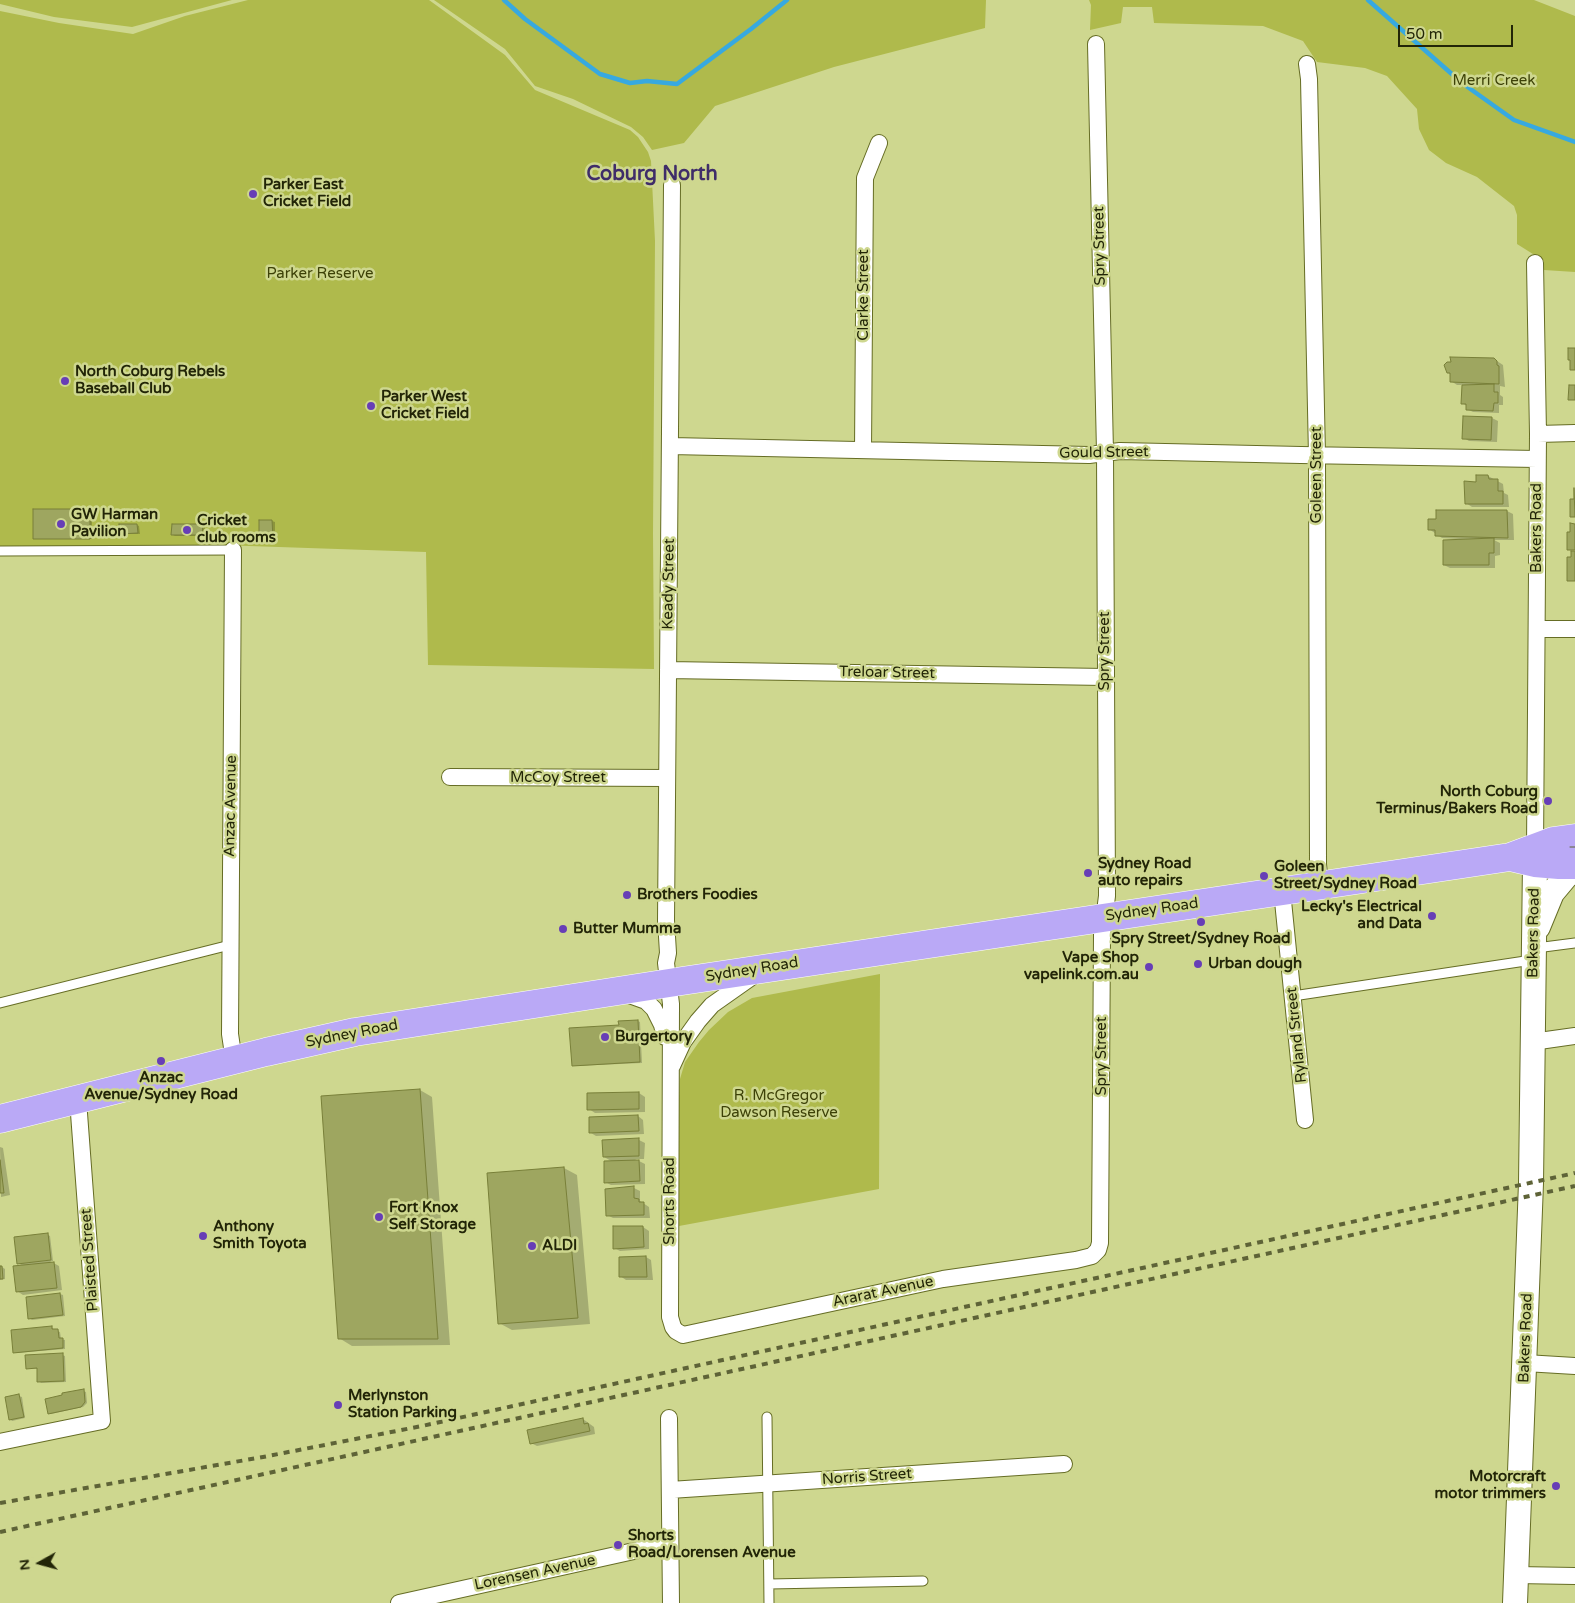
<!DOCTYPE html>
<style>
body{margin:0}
#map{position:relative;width:1575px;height:1603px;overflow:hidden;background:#ced78f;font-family:"Varela Round",sans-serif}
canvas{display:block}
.north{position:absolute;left:15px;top:1538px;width:50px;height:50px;-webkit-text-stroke:4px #ced78f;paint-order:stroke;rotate:263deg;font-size:14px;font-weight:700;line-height:20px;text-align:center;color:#222507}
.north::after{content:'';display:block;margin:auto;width:18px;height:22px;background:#222507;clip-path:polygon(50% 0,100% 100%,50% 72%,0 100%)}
.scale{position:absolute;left:1398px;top:25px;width:115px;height:22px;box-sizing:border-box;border:2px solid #222507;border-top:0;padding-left:6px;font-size:15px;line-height:18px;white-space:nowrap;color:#222507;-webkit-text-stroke:4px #ced78f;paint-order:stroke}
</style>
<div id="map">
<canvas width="1575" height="1603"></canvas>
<div class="north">N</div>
<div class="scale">50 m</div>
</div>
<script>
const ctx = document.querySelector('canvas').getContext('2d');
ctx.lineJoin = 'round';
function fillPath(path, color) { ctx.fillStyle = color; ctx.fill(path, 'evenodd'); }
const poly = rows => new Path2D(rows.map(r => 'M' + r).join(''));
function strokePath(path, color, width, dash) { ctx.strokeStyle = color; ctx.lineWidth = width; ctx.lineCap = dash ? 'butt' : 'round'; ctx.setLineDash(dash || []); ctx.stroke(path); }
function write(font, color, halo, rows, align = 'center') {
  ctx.font = font + ' "Varela Round",sans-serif'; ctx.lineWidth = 5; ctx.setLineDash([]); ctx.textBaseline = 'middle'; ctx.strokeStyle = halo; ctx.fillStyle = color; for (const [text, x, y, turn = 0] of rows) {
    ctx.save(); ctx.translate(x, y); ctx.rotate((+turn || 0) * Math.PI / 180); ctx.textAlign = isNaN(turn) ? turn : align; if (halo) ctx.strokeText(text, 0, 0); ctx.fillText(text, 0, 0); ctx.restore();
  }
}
fillPath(poly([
 [0,0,232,0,132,27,54,17,0,4],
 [248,0,429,0,505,55,535,90,630,130,638,137,648,152,651,161,655,241,653,533,654,669,428,665,426,552,220,545,0,547,0,11,59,23,133,34,185,16],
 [434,0,986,0,985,28,834,67,715,106,684,143,652,150,643,137,631,127,573,99,535,86,505,49],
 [1089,0,1534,0,1575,16,1575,272,1544,270,1544,261,1517,244,1517,215,1514,206,1477,177,1446,163,1429,150,1419,129,1417,109,1387,76,1365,68,1317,62,1303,41,1263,26,1154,23,1152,7,1123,7,1121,23,1090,30,1091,5],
 [880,974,879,1189,679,1226,679,1099,680,1079,685,1062,699,1042,709,1030,728,1012,752,998]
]), '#afba4c');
fillPath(poly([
 [1494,359,1503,365,1505,387,1500,386,1500,395,1503,397,1503,405,1499,405,1499,413,1473,412,1467,409,1467,406,1462,403,1463,385,1457,385,1451,381,1451,374,1448,373],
 [1492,418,1498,421,1497,442,1469,441,1464,438],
 [1488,476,1503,484,1504,493,1508,495,1509,507,1472,507,1466,503,1478,483],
 [90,510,92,511,92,539,36,539,34,538],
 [1507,511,1513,514,1514,540,1494,540,1500,543,1500,555,1495,556,1495,568,1450,568,1444,565,1459,539,1442,538,1429,529,1437,520,1437,512],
 [272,521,275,522,275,538,260,537],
 [137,525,139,526,140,534,123,534,120,533],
 [202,525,205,527,204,536,175,536,173,535],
 [638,1021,640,1022,642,1063,575,1066,573,1065,620,1026],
 [420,1090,432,1097,450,1345,352,1346,339,1338],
 [639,1093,645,1097,645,1112,595,1113,589,1109],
 [638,1116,643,1120,644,1134,596,1136,591,1133],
 [639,1140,645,1143,644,1159,635,1159,645,1164,645,1184,611,1185,605,1182,613,1162,604,1157],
 [0,1147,3,1148,10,1195,1,1197],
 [564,1168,577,1175,590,1324,512,1330,499,1323,488,1174],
 [634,1188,640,1191,640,1201,649,1207,650,1218,613,1218,607,1215],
 [643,1227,649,1231,649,1249,620,1251,614,1248],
 [48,1235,50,1236,53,1261,50,1261,59,1266,62,1290,23,1295,17,1291,23,1266,18,1263],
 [646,1257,651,1260,653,1280,626,1280,620,1276],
 [2,1267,5,1269,5,1279,0,1280,0,1268],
 [60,1294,63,1295,65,1316,32,1320,29,1318],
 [52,1327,54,1330,60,1332,61,1339,65,1340,65,1349,16,1353,14,1352],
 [62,1355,65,1356,66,1382,41,1383,39,1381,38,1369,27,1368],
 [83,1391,86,1392,87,1403,83,1407,51,1414,49,1413],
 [19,1396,22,1397,25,1418,12,1421,10,1419],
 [583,1419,594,1427,595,1434,537,1446,531,1443]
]), '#0003');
strokePath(poly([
 [504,0,525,19,600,74,630,83,647,81,677,84,751,29,787,0],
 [1368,0,1462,83,1514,120,1575,142]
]), '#37a9e0', 4.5);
const building = poly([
 [1568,348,1575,348,1575,370,1570,370,1570,360,1568,360,1568,348],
 [1450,357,1494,358,1497,361,1497,365,1499,366,1499,384,1450,382,1450,373,1447,373,1444,365,1447,362,1451,362,1450,357],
 [1494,384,1494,392,1498,392,1498,403,1494,403,1493,411,1466,410,1466,404,1461,404,1462,385,1494,384],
 [1569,385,1575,385,1575,400,1568,400,1569,385],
 [1463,416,1492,417,1491,440,1462,439,1463,416],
 [1476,475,1488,475,1489,479,1498,479,1498,491,1503,491,1503,504,1465,504,1464,481,1476,482,1476,475],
 [1574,488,1575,517,1570,517,1570,499,1574,499,1574,488],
 [33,509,90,509,90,539,33,539,33,509],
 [1436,510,1507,510,1508,538,1435,536,1435,530,1428,530,1428,519,1436,519,1436,510],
 [259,520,272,520,273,538,259,537,259,520],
 [1570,523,1575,524,1575,550,1567,550,1567,532,1570,532,1570,523],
 [119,524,137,524,138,533,119,534,119,524],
 [172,524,203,524,202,535,171,535,172,524],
 [1494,538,1494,553,1489,553,1489,565,1443,565,1443,540,1494,538],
 [1571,551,1575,551,1575,581,1567,581,1567,557,1571,557,1571,551],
 [638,1020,640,1062,572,1066,569,1028,619,1025,618,1021,638,1020],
 [420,1089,438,1339,338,1339,321,1096,420,1089],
 [639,1092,639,1109,587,1110,587,1093,639,1092],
 [638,1115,639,1131,589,1133,589,1117,638,1115],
 [639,1138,639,1156,603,1157,602,1140,639,1138],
 [0,1160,4,1193,0,1193,0,1160],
 [639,1160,640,1181,604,1183,604,1161,639,1160],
 [564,1167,578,1318,498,1324,487,1173,564,1167],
 [634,1186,634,1198,639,1199,639,1202,644,1202,644,1215,606,1216,605,1189,634,1186],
 [613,1226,643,1226,644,1247,613,1249,613,1226],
 [48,1233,51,1260,17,1264,14,1237,48,1233],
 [646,1256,647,1277,619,1277,619,1257,646,1256],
 [54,1262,57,1288,16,1292,13,1266,54,1262],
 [0,1266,2,1266,3,1279,0,1279,0,1266],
 [60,1293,63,1315,28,1319,26,1297,60,1293],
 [52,1326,52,1329,58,1329,59,1338,63,1338,63,1348,13,1353,11,1330,52,1326],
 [63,1353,64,1381,37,1382,37,1368,26,1369,25,1355,63,1353],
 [84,1389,85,1402,81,1407,48,1414,45,1399,62,1395,62,1393,84,1389],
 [19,1394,24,1417,9,1420,5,1397,19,1394],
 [583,1418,584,1424,588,1423,590,1431,530,1444,527,1430,583,1418]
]);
fillPath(building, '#9ea660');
strokePath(building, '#787f39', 1);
const lane = poly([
 [0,551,233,550],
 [1536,948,1575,943],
 [1293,996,1532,960],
 [0,1003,230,945],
 [767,1417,769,1603],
 [769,1584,923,1581]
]);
const street = poly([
 [1307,64,1309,79,1317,456,1318,864,1320,885],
 [672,185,666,920,668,953,666,963,671,1004,670,1317,673,1327,676,1331,683,1335,943,1279,1076,1260,1092,1256,1098,1250,1100,1243,1102,935,1107,896,1105,452,1096,44],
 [1535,263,1538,434,1535,848],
 [1538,434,1575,433],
 [671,446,1089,455,1120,451,1301,455,1537,459],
 [863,450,865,178,879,143],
 [233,550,230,1034,234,1061],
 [1537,629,1575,629],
 [668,670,1105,677],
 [450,777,667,778],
 [1282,891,1305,1120],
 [624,993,646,1001,654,1009,662,1025,665,1037],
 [1532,1042,1575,1036],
 [672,1066,683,1042,698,1021,712,1005,756,974],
 [1525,1363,1575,1366],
 [669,1418,671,1603],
 [0,1442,102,1421,78,1100],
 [670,1490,1064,1464],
 [1516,1575,1575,1576],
 [399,1603,670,1543]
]);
const secondary = poly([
 [1538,927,1552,893,1567,875,1575,872],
 [1515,1603,1531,1183,1535,863]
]);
const highway = poly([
 [1510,857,1535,863,1559,865,1575,865],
 [0,1119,266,1052,355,1032,682,981,1510,857,1553,841,1575,838]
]);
strokePath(lane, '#666d25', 11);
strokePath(street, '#666d25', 18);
strokePath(secondary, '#666d25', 26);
strokePath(highway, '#fff', 29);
strokePath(lane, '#fff', 9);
strokePath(street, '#fff', 16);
strokePath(secondary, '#fff', 24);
strokePath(highway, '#baa9f6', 28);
strokePath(poly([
 [1570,847,1575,847]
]), '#5e6337', 1);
strokePath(poly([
 [0,1503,263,1457,422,1426,1575,1173],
 [0,1532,1575,1186]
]), '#5e6337', 4, [6, 6]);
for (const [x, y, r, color] of [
 [253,194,5,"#673eb6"],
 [65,381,5,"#673eb6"],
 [371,406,5,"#673eb6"],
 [61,524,5,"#673eb6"],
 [187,530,5,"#673eb6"],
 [1548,801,5,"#673eb6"],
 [1088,873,5,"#673eb6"],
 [1264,876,5,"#673eb6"],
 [627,895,5,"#673eb6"],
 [1432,916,5,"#673eb6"],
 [1201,922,5,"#673eb6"],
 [563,929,5,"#673eb6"],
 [1198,964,5,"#673eb6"],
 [1149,967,5,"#673eb6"],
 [605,1037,5,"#673eb6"],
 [161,1061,5,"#673eb6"],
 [379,1217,5,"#673eb6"],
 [203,1236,5,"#673eb6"],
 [532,1246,5,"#673eb6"],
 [338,1405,5,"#673eb6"],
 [1556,1486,5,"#673eb6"],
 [618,1545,5,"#673eb6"]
]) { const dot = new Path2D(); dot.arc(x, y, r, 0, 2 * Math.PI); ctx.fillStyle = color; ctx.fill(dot); strokePath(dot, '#ced78f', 2); }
write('15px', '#3d4107', '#ced78f', [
 ["Merri Creek",1494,81],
 ["Parker Reserve",320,274],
 ["R. McGregor",779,1096],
 ["Dawson Reserve",779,1113]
]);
write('bold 15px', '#222507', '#ced78f', [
 ["Parker East",263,185],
 ["Cricket Field",263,202],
 ["North Coburg Rebels",75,372],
 ["Baseball Club",75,389],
 ["Parker West",381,397],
 ["Cricket Field",381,414],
 ["GW Harman",71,515],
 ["Pavilion",71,532],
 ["Cricket",197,521],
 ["club rooms",197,538],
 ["North Coburg",1538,792,"right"],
 ["Terminus/Bakers Road",1538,809,"right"],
 ["Sydney Road",1098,864],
 ["auto repairs",1098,881],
 ["Goleen",1274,867],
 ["Street/Sydney Road",1274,884],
 ["Brothers Foodies",637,895],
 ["Lecky's Electrical",1422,907,"right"],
 ["and Data",1422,924,"right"],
 ["Butter Mumma",573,929],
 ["Spry Street/Sydney Road",1201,939,"center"],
 ["Vape Shop",1139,958,"right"],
 ["vapelink.com.au",1139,975,"right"],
 ["Urban dough",1208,964],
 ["Burgertory",615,1037],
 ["Anzac",161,1078,"center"],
 ["Avenue/Sydney Road",161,1095,"center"],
 ["Fort Knox",389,1208],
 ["Self Storage",389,1225],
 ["Anthony",213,1227],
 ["Smith Toyota",213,1244],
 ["ALDI",542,1246],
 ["Merlynston",348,1396],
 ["Station Parking",348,1413],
 ["Motorcraft",1546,1477,"right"],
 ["motor trimmers",1546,1494,"right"],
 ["Shorts",628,1536],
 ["Road/Lorensen Avenue",628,1553]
], 'left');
write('15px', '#222507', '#ced78f', [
 ["Spry Street",1100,246,-91],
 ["Clarke Street",864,295,-90],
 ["Gould Street",1104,453,-1],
 ["Goleen Street",1317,475,-90],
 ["Bakers Road",1537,528,-90],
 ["Keady Street",669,584,-89],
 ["Spry Street",1105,651,-90],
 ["Treloar Street",887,673,1],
 ["McCoy Street",558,778],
 ["Anzac Avenue",231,806,-89],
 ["Sydney Road",1152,910,-8],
 ["Bakers Road",1534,933,-89],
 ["Sydney Road",752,970,-9],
 ["Sydney Road",352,1034,-11],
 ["Ryland Street",1297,1035,-96],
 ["Spry Street",1102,1056,-90],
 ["Shorts Road",670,1201,-90],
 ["Plaisted Street",90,1260,-94],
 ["Ararat Avenue",883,1292,-12],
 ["Bakers Road",1526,1338,-88],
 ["Norris Street",867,1477,-4],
 ["Lorensen Avenue",535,1573,-12]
]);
write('bold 20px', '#3f2d69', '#ced78f', [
 ["Coburg North",652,175]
]);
</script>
